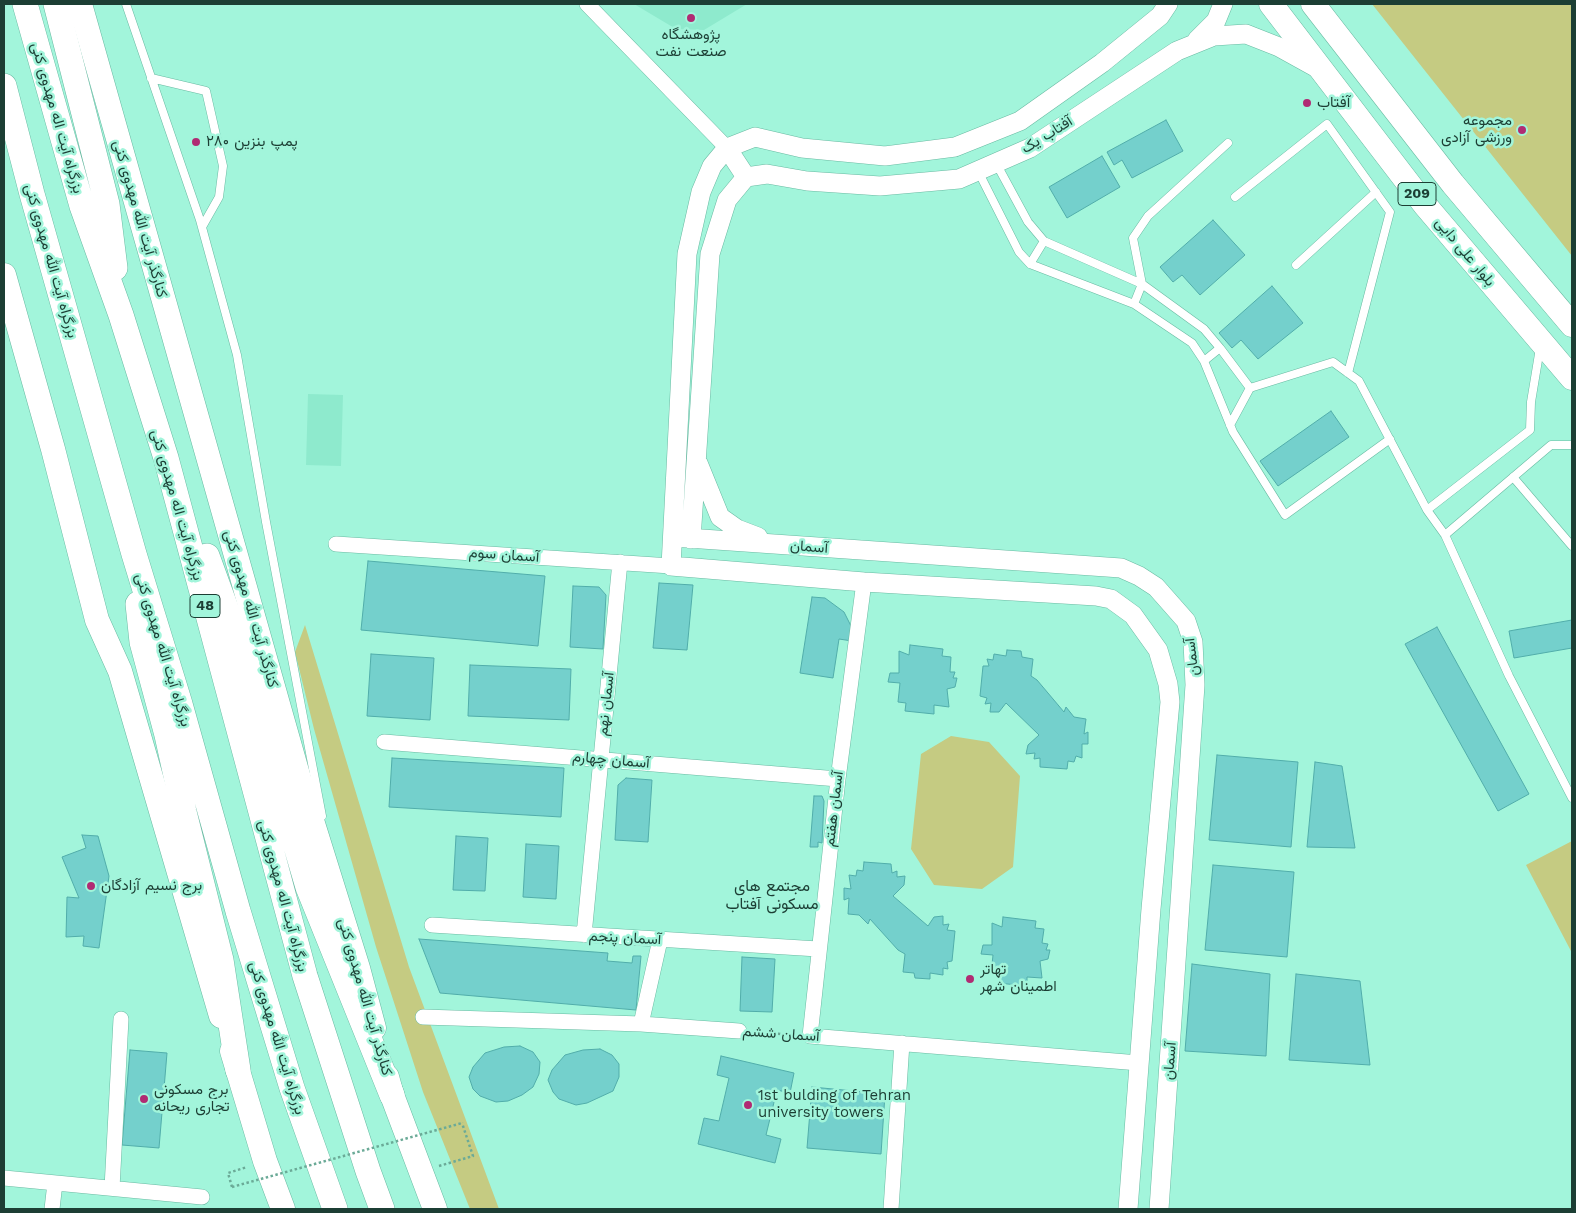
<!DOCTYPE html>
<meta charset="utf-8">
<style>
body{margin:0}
#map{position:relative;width:1576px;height:1213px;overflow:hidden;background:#a2f5db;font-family:"Work Sans",sans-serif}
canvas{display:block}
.frame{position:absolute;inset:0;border:5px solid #1c3e34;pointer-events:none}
</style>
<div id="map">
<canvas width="1576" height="1213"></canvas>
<div class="frame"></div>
</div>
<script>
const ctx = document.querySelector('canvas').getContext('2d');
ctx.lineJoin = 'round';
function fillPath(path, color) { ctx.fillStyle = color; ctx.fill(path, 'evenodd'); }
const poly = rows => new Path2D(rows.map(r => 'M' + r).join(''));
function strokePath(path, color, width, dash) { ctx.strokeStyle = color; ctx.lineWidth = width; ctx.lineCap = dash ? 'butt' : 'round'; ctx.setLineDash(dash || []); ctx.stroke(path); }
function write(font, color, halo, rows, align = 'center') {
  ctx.font = font + ' "Work Sans",Vazirmatn,sans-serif'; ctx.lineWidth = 5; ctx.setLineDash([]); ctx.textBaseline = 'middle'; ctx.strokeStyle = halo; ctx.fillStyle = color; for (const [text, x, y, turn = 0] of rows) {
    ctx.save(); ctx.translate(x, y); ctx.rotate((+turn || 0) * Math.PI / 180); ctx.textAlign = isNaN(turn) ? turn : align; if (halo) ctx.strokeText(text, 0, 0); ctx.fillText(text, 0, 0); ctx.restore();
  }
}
fillPath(poly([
 [634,4,747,4,704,30,676,29],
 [308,394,343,395,341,466,306,465]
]), '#8eeacd');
fillPath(poly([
 [1372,4,1572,4,1572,256],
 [305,625,409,967,499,1209,470,1209,423,1092,376,947,314,729,295,652],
 [951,736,989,742,1020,776,1013,867,982,889,934,885,911,849,921,754],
 [1572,841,1572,953,1526,865]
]), '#c5cb82');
const building = poly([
 [1166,120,1183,151,1132,178,1122,160,1114,165,1107,152,1166,120],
 [1102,156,1120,187,1067,218,1049,187,1102,156],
 [1213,220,1245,255,1200,295,1182,275,1173,282,1160,267,1213,220],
 [1272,286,1303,323,1258,359,1241,340,1232,348,1219,333,1272,286],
 [1331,411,1349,437,1278,486,1260,461,1331,411],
 [368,561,545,576,538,646,361,630,368,561],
 [659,583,693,585,687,650,653,648,659,583],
 [573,586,599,587,606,595,603,649,570,647,573,586],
 [812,597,825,598,844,612,854,632,852,641,839,639,833,678,800,673,812,597],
 [1572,620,1572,648,1514,658,1509,631,1572,620],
 [1437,627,1529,794,1498,811,1405,644,1437,627],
 [910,645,943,649,942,656,951,657,950,672,955,672,953,678,957,678,955,687,947,689,949,707,934,705,934,714,905,711,906,703,898,702,900,683,888,682,890,673,899,673,899,651,909,655,910,645],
 [1007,650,1021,651,1022,657,1033,659,1031,676,1037,680,1064,712,1066,707,1074,717,1086,719,1084,734,1088,732,1088,744,1082,744,1082,758,1076,756,1074,762,1068,761,1067,769,1040,767,1040,758,1034,759,1035,753,1026,754,1028,745,1039,735,1006,703,999,712,990,712,991,703,985,704,987,698,980,696,983,666,989,666,987,659,993,660,994,654,1006,656,1007,650],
 [371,654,434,658,430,720,367,716,371,654],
 [470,665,571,669,569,720,468,716,470,665],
 [1217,755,1298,762,1291,847,1209,840,1217,755],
 [392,758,564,768,561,817,389,807,392,758],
 [1315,762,1342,766,1355,848,1307,847,1315,762],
 [626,778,652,780,648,842,615,840,618,785,626,778],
 [814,796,822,796,824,801,822,843,818,842,818,847,810,847,814,796],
 [82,835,98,836,109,876,99,948,83,946,84,936,66,937,67,897,79,898,62,857,86,848,82,835],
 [456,836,488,838,485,891,453,890,456,836],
 [526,844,559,846,556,899,523,897,526,844],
 [864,862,891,864,892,873,897,871,897,877,905,876,904,885,893,896,928,926,934,917,943,916,943,925,949,924,947,930,955,931,952,961,947,962,948,969,943,968,943,975,930,973,930,979,915,978,914,973,903,972,905,954,898,950,870,919,868,924,859,915,848,914,849,898,844,900,844,888,851,889,849,875,856,876,857,870,863,871,864,862],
 [1213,865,1294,872,1287,957,1205,950,1213,865],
 [1003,917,1036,921,1035,928,1044,929,1042,943,1048,944,1046,950,1050,950,1048,959,1040,961,1042,978,1027,977,1027,986,998,983,999,975,991,974,993,955,981,954,983,945,992,945,992,923,1002,927,1003,917],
 [419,939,608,953,607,961,632,963,633,956,641,956,636,1010,440,993,419,939],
 [742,957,775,959,772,1012,740,1011,742,957],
 [1192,964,1270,974,1266,1056,1185,1051,1192,964],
 [1296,974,1360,981,1370,1065,1289,1060,1296,974],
 [520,1046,533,1052,540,1062,539,1074,533,1087,522,1095,508,1101,496,1102,480,1096,473,1089,469,1077,473,1067,485,1053,504,1047,520,1046],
 [600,1049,612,1055,619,1064,619,1077,613,1091,587,1103,576,1105,559,1099,553,1092,548,1080,552,1070,565,1055,583,1050,600,1049],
 [130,1050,167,1053,159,1148,122,1145,130,1050],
 [721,1056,794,1073,790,1093,777,1090,766,1135,781,1139,775,1163,698,1144,704,1118,719,1121,729,1078,717,1075,721,1056],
 [812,1087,885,1094,881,1154,807,1148,812,1087]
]);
fillPath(building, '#74d0cc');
strokePath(building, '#51adaa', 1);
const service = poly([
 [126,4,200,220,237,355,266,522,322,816],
 [151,78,206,91,223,166,219,197,202,227],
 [996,163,1028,222,1044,241],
 [978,171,1019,252,1030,264],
 [1235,197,1327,124,1390,212,1348,373],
 [1296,265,1376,192],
 [1134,304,1142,284,1133,238,1148,216,1228,143],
 [1540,348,1531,402,1530,430,1427,510,1445,535,1551,445,1572,445],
 [1204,361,1220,348],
 [1250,388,1220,348,1204,329,1142,284,1044,241,1030,264,1134,304,1192,343,1204,361,1233,432,1285,515,1390,439],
 [1230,425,1250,388,1333,362,1359,381,1427,510],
 [1513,477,1572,546],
 [1445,535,1509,676,1572,798]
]);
const minor = poly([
 [587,4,727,148],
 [336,544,671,566],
 [864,582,838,779,810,1036,1139,1063],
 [384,742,838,779],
 [432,925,818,949],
 [584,935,620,562],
 [423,1017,641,1024,739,1031],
 [641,1024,660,940],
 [4,1178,202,1197],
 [112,1188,121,1019],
 [52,1209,55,1183],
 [891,1209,902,1043]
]);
const tertiary = poly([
 [1197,40,1216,21,1223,4],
 [727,148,746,177],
 [746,177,767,174,807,181,880,186,959,179,1030,148,1177,51,1214,36,1246,34,1279,47,1317,68],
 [698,463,720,517,737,529,758,537],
 [673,537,1121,568,1139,576,1156,587,1186,621,1193,642,1195,685,1159,1209],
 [691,539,710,254,727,200,746,177],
 [1128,1209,1151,909,1170,702,1168,684,1158,650,1133,615,1111,599,1096,596,864,582,671,566,687,254,701,192,712,166,727,148,755,137,802,148,885,156,955,147,1020,121,1102,63,1160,16,1168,4]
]);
const primary = poly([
 [80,4,300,782,358,968,374,1028],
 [1271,4,1425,205,1572,378],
 [1313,4,1453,184,1572,325],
 [4,275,53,449,97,620,120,671,221,1016],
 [232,1051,265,1161,283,1209],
 [387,1077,392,1095,435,1209]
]);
const trunk = poly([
 [25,4,82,206,121,315,166,458,305,976,368,1171,382,1209],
 [56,4,107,204,115,268],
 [4,86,32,194,134,554,180,704,238,911,292,1088,335,1209],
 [207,556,227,611,308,887,392,1095],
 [138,604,142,642,167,735,184,812,221,960,238,1070]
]);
strokePath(service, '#69baa2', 9);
strokePath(minor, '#69baa2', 16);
strokePath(tertiary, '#69baa2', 20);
strokePath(primary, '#69baa2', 25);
strokePath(trunk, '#69baa2', 26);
strokePath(poly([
 [753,1032,795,1035],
 [439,1166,473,1156,462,1123],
 [232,1187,228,1173,247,1167]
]), '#6baa97', 2.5, [2.5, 2.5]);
strokePath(service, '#fff', 8);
strokePath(minor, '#fff', 15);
strokePath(tertiary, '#fff', 19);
strokePath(primary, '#fff', 24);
strokePath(trunk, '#fff', 25);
strokePath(poly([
 [232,1187,462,1123]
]), '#6baa97', 2.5, [2.5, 2.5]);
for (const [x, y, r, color] of [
 [691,18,5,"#b02b73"],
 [1307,103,5,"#b02b73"],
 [1522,130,5,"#b02b73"],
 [196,142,5,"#b02b73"],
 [91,886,5,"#b02b73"],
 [970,979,5,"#b02b73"],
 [144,1099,5,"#b02b73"],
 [748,1105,5,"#b02b73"]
]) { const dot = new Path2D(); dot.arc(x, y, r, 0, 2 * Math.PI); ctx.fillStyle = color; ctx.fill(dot); strokePath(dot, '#a2f5db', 2); }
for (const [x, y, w] of [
 [1417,194,38],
 [205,606,30]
]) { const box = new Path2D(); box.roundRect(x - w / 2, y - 11.5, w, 23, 4); ctx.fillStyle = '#a2f5db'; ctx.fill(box); strokePath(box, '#1c3e34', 1); }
write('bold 14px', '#1c3e34', null, [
 ["209",1417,194],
 ["48",205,606]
]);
write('15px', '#1c3e34', '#a2f5db', [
 ["پژوهشگاه",691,35,"center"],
 ["صنعت نفت",691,52,"center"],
 ["آفتاب",1317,103],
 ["مجموعه",1512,121,"right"],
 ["ورزشی آزادی",1512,138,"right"],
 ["پمپ بنزین ۲۸۰",206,142],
 ["برج نسیم آزادگان",101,886],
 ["تهاتر",980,970],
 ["اطمینان شهر",980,987],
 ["برج مسکونی",154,1090],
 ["تجاری ریحانه",154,1107],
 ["1st bulding of Tehran",758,1096],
 ["university towers",758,1113]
], 'left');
write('15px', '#1c3e34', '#a2f5db', [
 ["بزرگراه آیت اله مهدوی کنی",57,118,74],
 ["آفتاب یک",1047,135,-32],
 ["کنارگذر آیت الله مهدوی کنی",140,219,74],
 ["بلوار علی دایی",1465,252,50],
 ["بزرگراه آیت الله مهدوی کنی",51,261,74],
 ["بزرگراه آیت اله مهدوی کنی",177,505,74],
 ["آسمان",809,547,4],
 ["آسمان سوم",504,555,4],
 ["کنارگذر آیت الله مهدوی کنی",251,609,74],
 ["بزرگراه آیت الله مهدوی کنی",163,650,73],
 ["آسمان",1192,657,-97],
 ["آسمان نهم",606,704,-84],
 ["آسمان چهارم",611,760,5],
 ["آسمان هفتم",834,809,-83],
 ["بزرگراه آیت اله مهدوی کنی",283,896,75],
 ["آسمان پنجم",625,938,3],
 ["کنارگذر آیت الله مهدوی کنی",365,997,74],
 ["آسمان ششم",781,1034,4],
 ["بزرگراه آیت الله مهدوی کنی",277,1038,73],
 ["آسمان",1170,1061,-86]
]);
write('16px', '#1c3e34', '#a2f5db', [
 ["مجتمع های",772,886],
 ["مسکونی آفتاب",772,904]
]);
</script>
